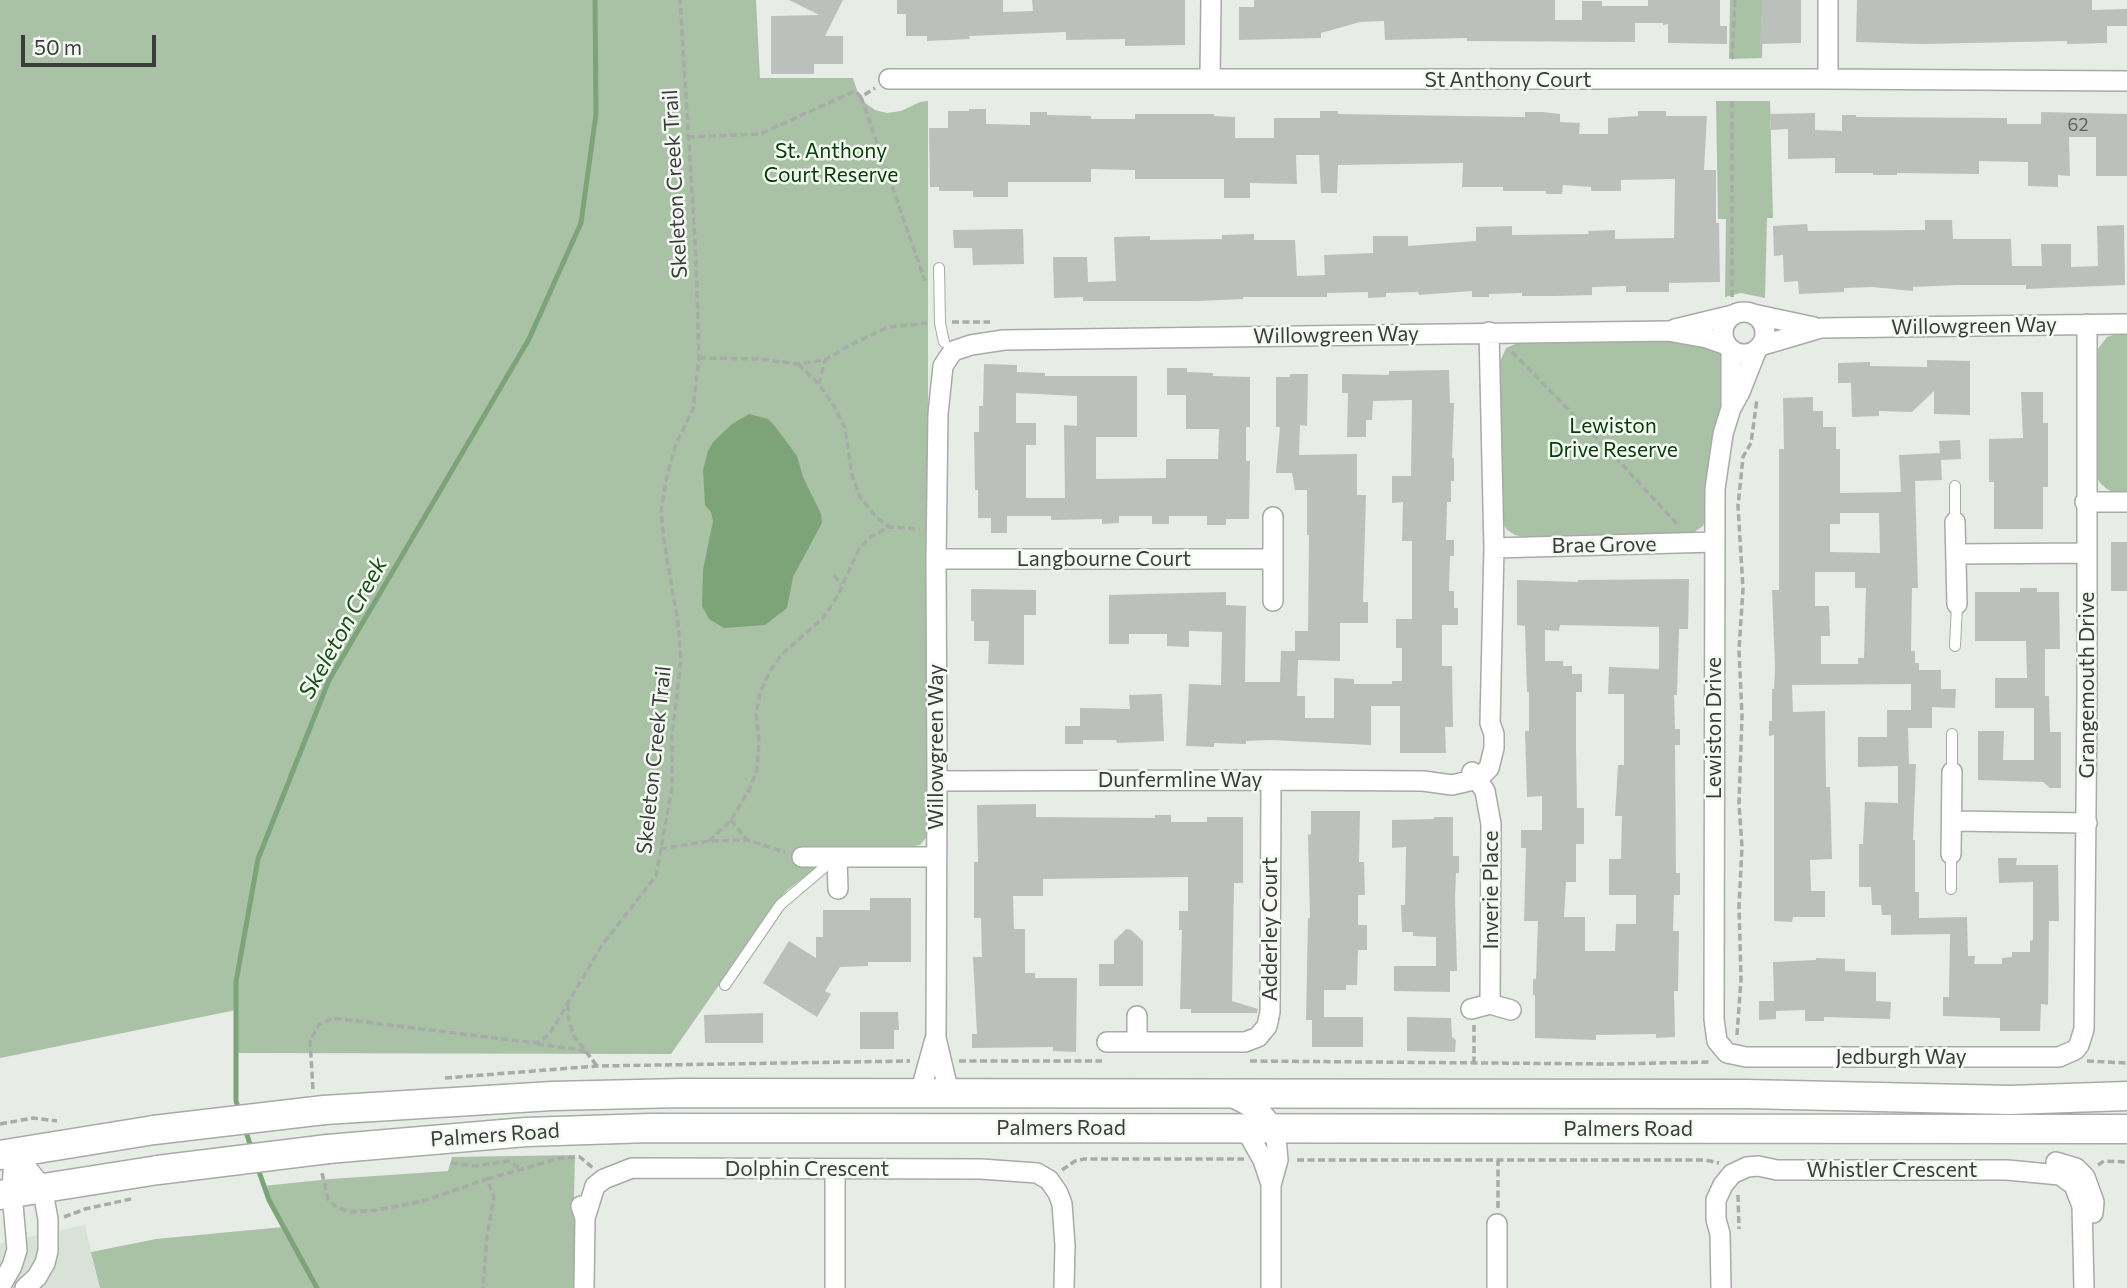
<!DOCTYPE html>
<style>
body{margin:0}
#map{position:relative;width:2127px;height:1288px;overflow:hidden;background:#e7ece7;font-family:Commissioner,sans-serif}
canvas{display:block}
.scale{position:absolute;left:21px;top:35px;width:135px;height:32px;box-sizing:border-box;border:4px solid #3b3d3b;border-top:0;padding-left:9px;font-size:21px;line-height:24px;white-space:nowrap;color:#3b3d3b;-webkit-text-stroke:5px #f5f9f4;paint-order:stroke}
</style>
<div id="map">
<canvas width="2127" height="1288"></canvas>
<div class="scale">50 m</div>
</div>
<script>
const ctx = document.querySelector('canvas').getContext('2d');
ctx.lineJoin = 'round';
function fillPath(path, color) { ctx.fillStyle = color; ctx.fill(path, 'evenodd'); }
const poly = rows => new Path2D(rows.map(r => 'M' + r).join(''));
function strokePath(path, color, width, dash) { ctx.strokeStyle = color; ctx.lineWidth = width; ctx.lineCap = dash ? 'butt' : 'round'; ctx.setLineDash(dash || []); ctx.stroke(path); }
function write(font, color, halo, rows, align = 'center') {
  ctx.font = font + ' Commissioner,sans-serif'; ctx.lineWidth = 5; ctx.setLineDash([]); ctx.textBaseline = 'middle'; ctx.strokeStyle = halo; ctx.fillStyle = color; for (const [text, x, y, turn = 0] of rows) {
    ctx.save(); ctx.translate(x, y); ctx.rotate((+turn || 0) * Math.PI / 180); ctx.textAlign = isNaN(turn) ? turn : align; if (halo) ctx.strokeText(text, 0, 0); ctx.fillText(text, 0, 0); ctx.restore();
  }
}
fillPath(poly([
 [85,1225,100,1288,0,1288,0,1243]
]), '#d8e2d7');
fillPath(poly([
 [0,0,756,0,760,78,853,78,860,99,875,110,887,113,901,111,920,102,928,101,928,835,920,845,815,864,815,869,787,890,772,909,671,1054,236,1053,236,1010,0,1058],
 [1730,0,1763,0,1762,58,1729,59],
 [1716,101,1770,101,1773,218,1767,218,1765,298,1741,293,1725,297,1726,219,1718,219],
 [2117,334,2127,334,2127,494,2116,494,2107,489,2100,483,2097,477,2097,350,2107,337],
 [1691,340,1722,353,1727,372,1706,518,1703,526,1690,535,1528,538,1515,535,1507,530,1503,523,1499,364,1506,348,1520,342],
 [575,1155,574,1198,578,1288,100,1288,91,1252,156,1239,283,1227,263,1186,331,1179,448,1171,452,1157]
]), '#a9c2a6');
fillPath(poly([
 [749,414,768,419,774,425,797,456,803,477,821,514,822,523,793,577,787,608,765,625,724,628,709,619,702,606,703,570,713,521,711,512,705,505,703,470,708,451,713,442,732,424]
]), '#7da479');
strokePath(poly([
 [240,1113,236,1101,236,982,258,859,329,680,529,339,581,223,596,114,595,0],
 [245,1129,252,1150],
 [257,1166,269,1200,317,1288]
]), '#7da479', 5);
fillPath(poly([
 [789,0,843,0,825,36,843,36,843,64,814,64,814,74,771,74,771,16,819,15],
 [897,0,1003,0,1003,12,1033,11,1032,0,1185,0,1185,45,1125,46,1125,39,1066,40,1066,32,969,36,970,39,927,41,927,36,906,36,906,14,897,14],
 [1254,0,1555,0,1555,20,1582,20,1582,1,1602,1,1602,6,1648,6,1648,0,1720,0,1720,26,1727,26,1727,44,1668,43,1668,24,1663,25,1663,23,1635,23,1635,42,1467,41,1467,38,1385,40,1384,21,1360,22,1321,33,1321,38,1239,40,1239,7,1254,7],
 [1762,0,1801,0,1801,43,1760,44],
 [1857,0,2092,0,2092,10,2127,9,2127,26,2107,26,2107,43,2067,44,2067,41,1922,44,1856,42],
 [969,109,986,109,986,124,1030,125,1030,112,1047,112,1047,115,1091,116,1091,119,1135,119,1135,114,1214,114,1214,116,1235,117,1235,138,1274,138,1274,118,1320,118,1320,111,1338,111,1338,114,1525,117,1525,112,1543,112,1560,114,1560,122,1580,123,1579,134,1608,134,1608,118,1638,116,1638,111,1666,111,1666,116,1707,116,1704,170,1716,170,1716,223,1719,223,1720,282,1669,283,1669,292,1626,292,1626,286,1592,287,1592,295,1555,296,1522,296,1522,293,1489,294,1489,297,1472,297,1472,291,1419,295,1418,292,1386,293,1386,297,1368,298,1368,292,1327,293,1327,297,1243,297,1243,299,1199,301,1083,301,1083,297,1054,298,1053,257,1087,257,1088,282,1116,281,1114,237,1150,236,1150,240,1222,239,1222,235,1254,234,1254,240,1295,240,1297,276,1325,275,1324,255,1373,253,1373,236,1408,236,1408,246,1476,241,1476,227,1512,226,1512,235,1589,234,1588,231,1615,230,1615,239,1674,238,1675,179,1621,180,1621,191,1591,191,1591,187,1563,185,1562,194,1546,194,1546,191,1503,191,1503,187,1462,187,1463,163,1338,165,1337,193,1321,193,1319,155,1296,155,1297,184,1250,183,1250,198,1224,198,1224,179,1135,179,1135,170,1091,169,1091,182,1008,182,1008,197,973,197,973,191,939,191,939,187,930,187,929,128,948,128,948,111,969,111],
 [2041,112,2127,114,2127,176,2096,176,2096,137,2069,137,2070,176,2058,175,2058,187,2028,186,2028,162,1979,161,1979,174,1897,173,1897,175,1873,175,1873,173,1835,173,1835,158,1788,159,1788,129,1771,130,1770,114,1815,113,1815,130,1842,131,1842,115,1856,115,1856,117,2007,118,2007,124,2041,124],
 [1925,220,1952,220,1953,239,2011,239,2012,266,2042,266,2041,244,2071,244,2071,267,2098,266,2097,226,2124,225,2125,285,2026,289,2026,285,1958,285,1913,287,1913,291,1872,287,1844,288,1844,292,1799,294,1798,281,1784,282,1783,255,1774,256,1773,226,1807,224,1808,231,1925,230],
 [1023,229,1024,264,973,265,972,248,954,248,953,230],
 [1927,360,1970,361,1970,415,1934,414,1934,391,1912,412,1879,411,1879,416,1852,417,1851,383,1838,383,1838,363,1870,362,1870,366,1927,367],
 [984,364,1017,365,1017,372,1045,373,1045,376,1137,376,1137,437,1096,437,1096,479,1166,478,1166,459,1218,459,1219,429,1186,429,1186,395,1167,395,1167,368,1187,368,1187,372,1213,373,1213,376,1250,377,1250,427,1246,427,1246,461,1250,461,1249,519,1226,519,1226,525,1207,525,1207,516,1169,516,1169,524,1152,524,1152,516,1119,516,1119,523,1102,524,1102,519,1051,520,1051,516,1007,516,1007,533,991,533,991,518,978,518,978,490,975,490,974,432,979,432,979,406,983,406],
 [1016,393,1077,396,1077,426,1064,425,1065,498,1026,498,1026,445,1036,445,1036,423,1016,423],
 [1449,370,1450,403,1454,403,1452,458,1454,458,1454,481,1451,481,1451,502,1447,502,1446,540,1454,540,1454,556,1450,556,1449,591,1454,591,1454,608,1458,608,1458,625,1442,625,1442,666,1452,666,1453,727,1445,727,1446,753,1400,753,1400,706,1371,706,1371,745,1271,740,1246,741,1246,744,1214,743,1214,747,1186,746,1189,684,1221,685,1222,632,1189,631,1189,647,1167,646,1167,634,1129,634,1129,644,1109,644,1109,595,1226,592,1226,605,1246,606,1245,682,1280,682,1281,651,1295,651,1295,631,1308,631,1309,535,1307,535,1307,490,1295,490,1292,473,1276,473,1280,427,1276,427,1276,377,1290,377,1290,374,1308,374,1307,426,1300,425,1299,455,1357,454,1357,495,1366,495,1363,602,1368,602,1368,623,1340,623,1340,661,1298,660,1297,696,1305,696,1305,718,1334,718,1334,678,1354,679,1354,684,1392,684,1392,681,1402,681,1402,648,1396,648,1396,619,1412,619,1412,541,1402,541,1403,502,1392,503,1392,476,1411,476,1412,400,1373,401,1372,420,1366,420,1366,437,1347,437,1348,393,1342,393,1342,374,1389,375,1389,371],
 [2021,392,2043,392,2043,423,2048,423,2048,487,2043,487,2043,529,1994,529,1994,482,1989,482,1989,439,2023,438],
 [1813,397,1813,411,1823,411,1823,427,1836,427,1836,449,1840,449,1840,493,1901,492,1899,455,1940,453,1939,441,1960,440,1961,459,1941,460,1942,480,1915,481,1918,588,1912,588,1911,651,1915,651,1915,663,1919,663,1919,670,1941,670,1941,689,1956,689,1955,708,1932,707,1932,728,1908,728,1909,764,1916,764,1913,840,1915,840,1915,892,1919,892,1919,918,1967,917,1968,956,1975,956,1974,964,2002,964,2002,958,2012,957,2012,952,2030,952,2030,941,2033,940,2033,882,1999,883,1998,858,2017,858,2016,865,2058,865,2059,921,2049,921,2048,1005,2041,1004,2040,1031,2000,1031,2000,1018,1943,1016,1943,997,1949,997,1950,934,1891,935,1891,915,1882,915,1881,905,1872,905,1871,887,1859,887,1859,844,1863,844,1865,802,1898,803,1898,766,1858,767,1858,737,1887,737,1887,710,1911,710,1911,684,1792,685,1793,712,1825,711,1826,787,1830,787,1832,859,1810,860,1811,891,1825,891,1825,917,1793,917,1792,922,1774,921,1774,735,1769,736,1769,721,1772,721,1772,689,1774,689,1775,667,1772,590,1779,590,1779,449,1784,449,1783,398],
 [1840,513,1879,513,1880,553,1830,552,1830,524,1840,524],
 [1815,572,1855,572,1855,588,1866,588,1864,658,1858,658,1858,664,1821,664,1821,636,1830,636,1829,606,1815,606],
 [2111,542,2127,542,2127,591,2111,591],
 [1689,579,1688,629,1679,629,1677,695,1674,695,1675,729,1680,729,1680,745,1675,745,1676,873,1680,873,1680,895,1674,895,1673,931,1679,931,1678,991,1674,991,1675,1037,1656,1038,1656,1034,1596,1035,1596,1040,1535,1038,1535,995,1533,995,1533,979,1536,979,1538,921,1524,921,1526,848,1521,848,1521,830,1542,830,1542,796,1527,797,1525,731,1529,731,1529,692,1527,692,1525,626,1517,625,1517,580,1578,582,1578,580],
 [1560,625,1659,627,1659,669,1609,667,1608,694,1624,694,1624,765,1618,765,1615,816,1622,816,1621,859,1609,859,1609,895,1636,895,1636,924,1616,924,1615,951,1585,951,1585,917,1564,917,1566,882,1576,882,1576,844,1584,844,1584,808,1577,808,1576,747,1576,692,1582,692,1582,674,1572,674,1572,666,1563,666,1563,661,1545,661,1545,630,1559,631],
 [2020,588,2037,588,2037,592,2059,592,2060,649,2045,649,2045,696,2049,696,2050,732,2061,732,2061,788,2050,788,2043,782,1978,780,1978,731,2004,731,2003,760,2034,760,2034,708,1995,708,1995,678,2027,678,2026,641,1975,641,1975,592,2020,592],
 [971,589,1036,590,1036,615,1024,615,1024,665,988,664,989,641,974,641,974,621,971,621],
 [1162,694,1164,741,1117,743,1116,740,1083,740,1083,744,1065,744,1065,726,1080,726,1080,708,1130,709,1129,695],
 [1036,804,1036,817,1155,818,1155,815,1171,815,1171,822,1207,822,1207,817,1243,817,1243,883,1234,883,1232,1001,1258,1009,1257,1013,1191,1013,1191,1009,1180,1009,1182,930,1179,930,1179,911,1188,911,1188,877,1043,879,1043,896,1013,896,1014,929,1025,929,1025,973,1035,973,1035,978,1077,978,1076,1052,1053,1051,1053,1047,972,1048,972,1034,977,1034,973,957,982,957,981,918,974,918,974,862,978,862,977,805],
 [1311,811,1360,811,1359,862,1364,862,1365,895,1358,895,1358,925,1367,925,1367,950,1358,950,1357,985,1346,985,1346,990,1324,990,1324,1017,1363,1017,1363,1047,1312,1047,1312,1020,1306,1020,1308,918,1310,918,1308,835,1311,834],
 [1434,817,1453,817,1453,856,1459,856,1459,873,1456,873,1455,898,1457,971,1450,971,1450,992,1394,991,1394,966,1436,966,1436,937,1413,936,1413,932,1402,932,1401,905,1405,905,1406,847,1392,848,1392,820,1434,819],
 [870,898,911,898,911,962,868,962,868,966,840,967,825,991,831,994,817,1017,763,983,789,941,816,958,816,937,823,937,823,910,870,910],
 [1126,929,1131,930,1143,941,1143,986,1099,986,1099,964,1114,964,1114,941],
 [1816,958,1845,959,1845,971,1876,972,1876,1001,1891,1002,1890,1019,1824,1017,1824,1021,1805,1021,1805,1010,1776,1011,1776,1019,1759,1020,1759,1001,1774,1001,1773,962,1816,960],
 [860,1012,898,1012,899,1030,894,1030,894,1049,860,1049],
 [763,1013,763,1043,705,1043,704,1015],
 [1407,1017,1451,1018,1452,1037,1456,1040,1455,1052,1407,1051]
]), '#bcc0bc');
const service = poly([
 [939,268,940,323,944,342],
 [1955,486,1955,522],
 [1955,646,1957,604],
 [1952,734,1952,772],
 [1951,854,1951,889],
 [725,985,780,905,833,860]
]);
const minor = poly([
 [1210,78,1211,0],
 [889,79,1828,79,2127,81],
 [1828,79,1828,0],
 '1723 333a21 21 0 1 1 42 0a21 21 0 1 1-42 0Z',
 [1753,314,1814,327],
 [1675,329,1733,315],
 [1760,346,1821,328,2127,324],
 [1757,349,1740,392,1731,408,1723,434,1715,489,1714,1019,1717,1041,1727,1053,1746,1057,2059,1057,2075,1050,2079,1045,2084,1029,2087,696,2087,324],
 [1731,404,1731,349],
 [2085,502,2127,502],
 [1955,522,1957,604],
 [1494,548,1714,542],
 [1956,554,2086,553],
 [936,559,1272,559],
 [1273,601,1273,517],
 [1472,772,1485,791,1491,824,1490,1004],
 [937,781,1271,780,1423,781,1452,785,1478,779,1489,768,1494,748,1494,734,1490,723,1494,548,1489,332],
 [1952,821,2087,823],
 [1951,854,1952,772],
 [802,857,936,857],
 [837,857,838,889],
 [1471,1009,1490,1004,1511,1010],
 [1107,1042,1245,1042,1258,1037,1267,1026,1270,1012,1271,780],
 [1137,1042,1137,1016],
 [920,1093,935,1039],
 [949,1093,936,1038,937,781,936,559,938,414,943,366,953,351,971,345,1004,340,1668,331,1707,338,1727,345],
 [1230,1096,1263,1114,1268,1120,1276,1138,1278,1160,1271,1185,1271,1288],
 [1245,1128,1263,1160,1271,1184],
 [14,1152,42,1187,48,1219,48,1251,45,1263,37,1277,25,1288],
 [2056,1162,2076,1168,2085,1177,2094,1202,2093,1213],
 [581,1206,585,1218,584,1288],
 [585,1218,595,1186,604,1179,632,1168,981,1169,1037,1173,1049,1180,1058,1193,1062,1204,1065,1245,1064,1288],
 [0,1287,12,1266,17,1250,12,1193,14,1152],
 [835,1288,835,1170],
 [1497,1288,1497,1224],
 [1721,1288,1720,1234,1716,1219,1716,1200,1723,1185,1732,1174,1747,1167,1758,1166,1777,1170,2007,1170,2060,1175,2074,1185,2082,1206,2084,1288]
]);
const secondary = poly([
 [324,1110,552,1096,681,1093,1746,1094,2010,1100,2127,1096],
 [328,1149,526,1132,650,1128,2127,1129],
 [0,1155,154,1130],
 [0,1195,158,1170]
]);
strokePath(service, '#a7aba6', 12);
strokePath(minor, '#a7aba6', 22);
strokePath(secondary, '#a7aba6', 31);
strokePath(poly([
 [1735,0,1732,56,1735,60],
 [861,97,925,281],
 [688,137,760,134,855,91,861,97,875,88],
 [1732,297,1732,99],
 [952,322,990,322],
 [1512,352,1615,457,1679,526],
 [699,358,758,359,798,364,825,360,852,344,889,327,927,323],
 [798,364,819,384,834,406,845,428,852,475,860,497,876,517,889,527],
 [819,384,825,360],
 [834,575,841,585],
 [731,820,747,840],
 [709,841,731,820,749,790,757,770,759,740,756,714,760,693,770,671,783,653,824,617,837,597,860,547,871,537,889,527,920,529],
 [660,849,709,841,747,840,785,852],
 [568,1004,569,1021,574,1036,597,1066],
 [1474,1025,1474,1062],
 [1737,1035,1741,979,1739,907,1742,847,1739,804,1742,716,1739,650,1743,589,1738,506,1743,457,1751,443,1757,399],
 [537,1044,575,1049,588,1053],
 [959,1061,1102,1061],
 [1250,1061,1608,1064,1711,1062],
 [2087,1061,2127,1063],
 [445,1078,597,1066,910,1061],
 [313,1089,310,1040,319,1025,333,1018,536,1043,549,1035,602,945,656,876,672,788,672,735,681,660,678,623,664,541,661,511,667,476,676,444,693,409,699,358,696,257,680,0],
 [0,1124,33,1118,57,1121],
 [1297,1160,1705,1160,1719,1163],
 [451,1163,475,1166,508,1161,520,1168],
 [2098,1165,2104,1161,2127,1162],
 [1062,1170,1075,1161,1084,1159,1244,1159],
 [322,1173,328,1199,336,1207,351,1212,377,1210,423,1201,487,1179,494,1197,487,1236,483,1288],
 [487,1179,561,1158,580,1157,593,1168],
 [1738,1195,1739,1229],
 [1498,1208,1498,1160],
 [64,1217,85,1209,131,1199]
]), '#a8aca8', 3.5, [7, 3.5]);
strokePath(service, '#fff', 10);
strokePath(minor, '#fff', 19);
strokePath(secondary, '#fff', 28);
const secondaryBridge = poly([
 [154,1130,324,1110],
 [158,1170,328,1149]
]);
strokePath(secondaryBridge, '#a7aba6', 31, []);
strokePath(secondaryBridge, '#fff', 28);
write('18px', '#5b5e5b', null, [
 ["62",2078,125]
]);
write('21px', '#3b3d3b', '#f5f9f4', [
 ["St Anthony Court",1508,80],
 ["Skeleton Creek Trail",675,184,-93],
 ["Willowgreen Way",1974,326,-1],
 ["Willowgreen Way",1336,335,-1],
 ["Brae Grove",1604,545,-1],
 ["Langbourne Court",1104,559],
 ["Grangemouth Drive",2087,685,-90],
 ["Lewiston Drive",1714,728,-90],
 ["Willowgreen Way",936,747,-90],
 ["Skeleton Creek Trail",654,760,-84],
 ["Dunfermline Way",1180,780],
 ["Inverie Place",1491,890,-90],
 ["Adderley Court",1270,929,-90],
 ["Jedburgh Way",1901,1057],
 ["Palmers Road",1061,1128],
 ["Palmers Road",1628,1129],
 ["Palmers Road",495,1135,-4],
 ["Dolphin Crescent",807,1169],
 ["Whistler Crescent",1892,1170]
]);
write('21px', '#044003', '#f5f9f4', [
 ["St. Anthony",831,151],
 ["Court Reserve",831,175],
 ["Lewiston",1613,426],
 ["Drive Reserve",1613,450]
]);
write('italic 23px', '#174f15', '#f5f9f4', [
 ["Skeleton Creek",343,628,-61]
]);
</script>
